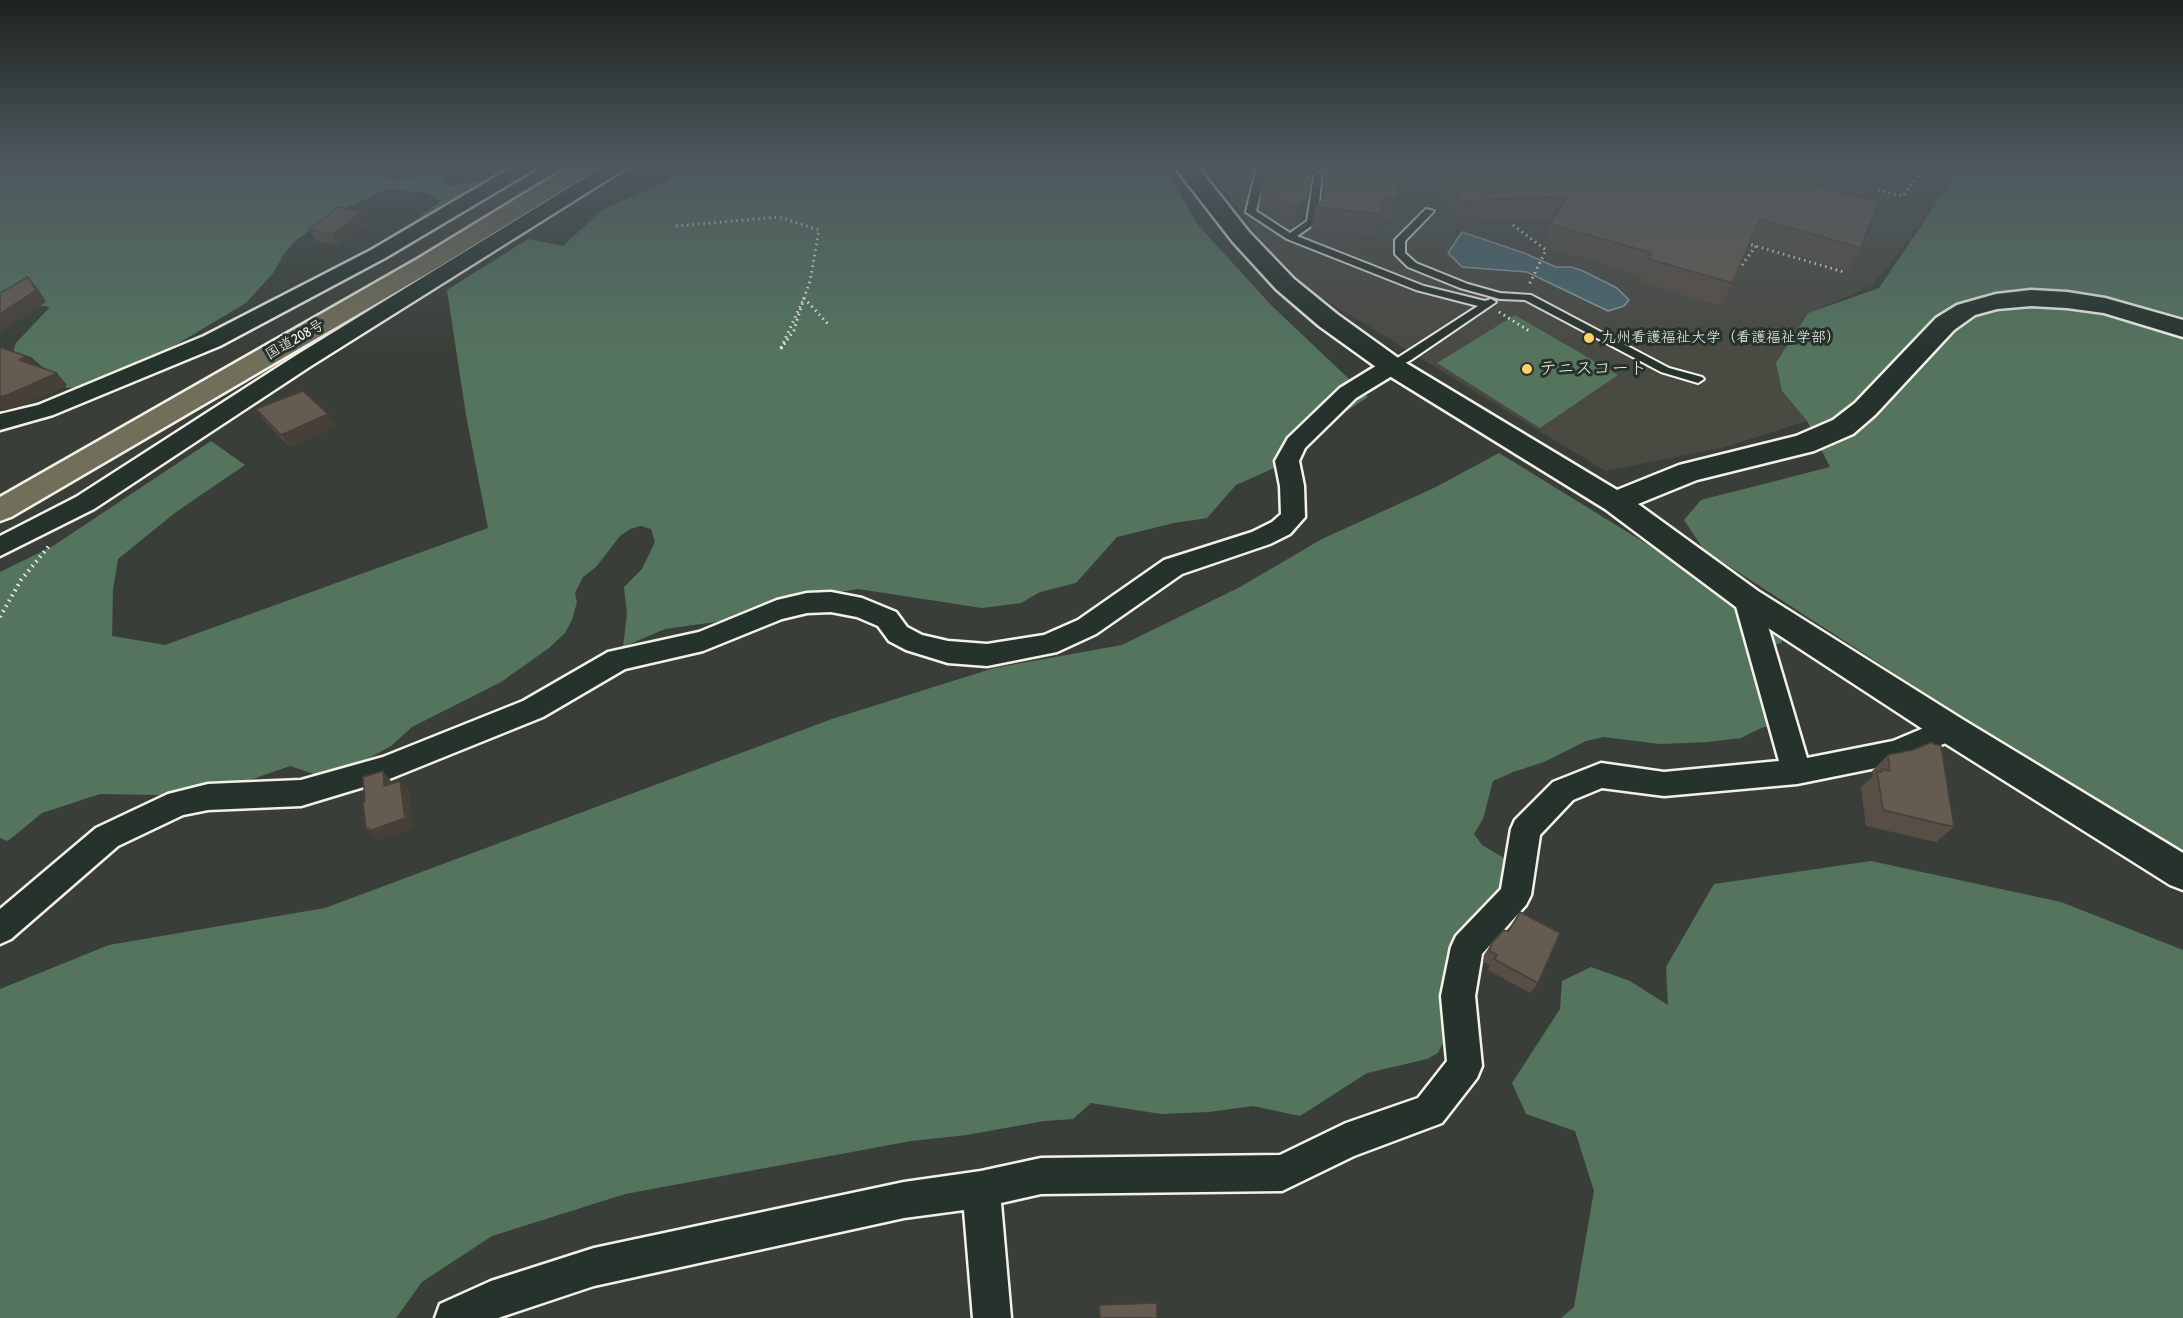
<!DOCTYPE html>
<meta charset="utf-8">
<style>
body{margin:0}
canvas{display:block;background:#393f38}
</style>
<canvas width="2183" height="1318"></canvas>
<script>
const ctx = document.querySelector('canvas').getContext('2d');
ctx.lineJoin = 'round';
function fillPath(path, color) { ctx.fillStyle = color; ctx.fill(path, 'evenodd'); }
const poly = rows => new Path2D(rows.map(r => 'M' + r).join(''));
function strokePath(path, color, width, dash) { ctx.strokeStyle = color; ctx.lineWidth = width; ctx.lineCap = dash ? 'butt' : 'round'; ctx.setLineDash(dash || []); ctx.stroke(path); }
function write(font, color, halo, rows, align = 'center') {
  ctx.font = font + ' "Patrick Hand","Klee One",sans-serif'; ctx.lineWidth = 6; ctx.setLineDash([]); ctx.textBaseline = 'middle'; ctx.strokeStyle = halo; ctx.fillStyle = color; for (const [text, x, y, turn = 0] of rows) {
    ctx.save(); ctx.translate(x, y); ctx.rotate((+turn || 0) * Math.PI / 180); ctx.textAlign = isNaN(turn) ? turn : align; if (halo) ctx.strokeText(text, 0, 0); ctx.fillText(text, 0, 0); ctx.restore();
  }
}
fillPath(poly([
 [1205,166,1966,166,1872,286,1808,313,1782,391,1807,421,1722,448,1605,471,1311,291,1261,239]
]), '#494a42');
fillPath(poly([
 [0,166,367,166,369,176,393,179,448,175,443,185,451,186,480,181,494,183,407,227,440,201,428,193,387,189,329,216,296,240,283,255,274,272,246,303,152,359,78,387,67,388,31,357,13,352,16,343,50,307,0,300],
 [668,166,1164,166,1198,225,1272,306,1368,397,1290,448,1274,468,1236,485,1207,518,1174,523,1117,537,1076,583,1040,592,1021,603,982,608,858,589,781,600,722,621,665,629,623,647,627,614,624,587,642,569,655,542,651,529,641,526,630,529,620,536,596,567,583,577,575,593,577,602,572,620,565,633,549,648,501,682,412,727,391,746,353,767,328,775,314,774,290,766,221,790,157,795,100,794,42,813,13,837,7,841,0,838,0,572,53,546,211,441,245,465,176,512,118,559,113,590,112,636,165,645,488,528,466,415,447,290,528,239,563,246,602,210,669,180,671,168],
 [1966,166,2183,166,2183,860,1704,550,1684,520,1701,500,1830,467,1807,421,1782,391,1776,363,1808,313,1879,288,1935,205],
 [1515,315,1618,375,1540,428,1437,363],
 [1499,453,1782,627,1782,642,1762,652,1775,725,1761,728,1741,738,1708,742,1660,744,1604,737,1586,741,1544,762,1513,772,1493,781,1483,819,1474,834,1482,845,1509,861,1510,898,1476,912,1473,926,1484,946,1484,959,1438,1053,1427,1059,1367,1073,1300,1116,1253,1106,1209,1112,1161,1114,1091,1103,1073,1119,1044,1121,967,1135,911,1141,625,1194,492,1236,422,1282,396,1318,0,1318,0,989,109,945,325,908,832,719,994,668,1122,645,1240,587,1322,539,1436,487],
 [1871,861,2061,902,2183,950,2183,1318,1561,1318,1574,1307,1594,1191,1575,1131,1526,1114,1512,1083,1560,1009,1562,981,1591,967,1630,981,1668,1005,1666,967,1714,884]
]), '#54745e');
const water = poly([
 [1462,232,1524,253,1556,267,1571,267,1583,271,1617,288,1629,300,1624,306,1608,311,1527,272,1462,267,1448,253,1462,232]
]);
fillPath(water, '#49686f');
strokePath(water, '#8d9f9f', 1.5);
const service = poly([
 [1257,166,1267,166,1256,211,1290,233,1307,221,1314,175,1322,173,1317,222,1297,236,1424,286,1485,301,1491,299,1496,302,1411,360,1396,368,1388,368,1388,364,1478,306,1416,290,1287,239,1246,212,1257,166],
 [1426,209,1434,211,1405,241,1405,253,1416,263,1468,284,1500,293,1531,295,1669,368,1702,377,1704,379,1698,383,1661,372,1525,300,1500,299,1460,288,1408,267,1395,254,1395,240,1426,209]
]);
const minor = poly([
 [514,166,536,166,533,170,385,258,220,346,53,415,0,430,0,414,38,405,204,336,371,250,514,166],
 [604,166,626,166,623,170,311,366,94,509,0,556,0,536,76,497,295,356,604,166],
 [1392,359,1400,361,1403,366,1400,371,1356,398,1305,448,1299,461,1304,486,1305,517,1290,534,1270,544,1182,574,1096,634,1057,652,987,666,948,663,906,650,889,641,878,626,857,617,831,612,807,613,782,619,703,651,625,669,543,717,387,780,301,806,208,810,183,815,118,846,11,939,0,944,0,909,96,828,168,794,208,784,301,780,383,757,523,701,608,652,699,632,777,600,807,593,831,592,862,598,896,612,907,627,922,635,948,641,987,644,1044,635,1078,620,1164,560,1252,532,1272,522,1281,514,1280,486,1275,461,1288,438,1340,388,1384,361,1392,359],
 [1747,589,1756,592,1760,599,1807,758,1893,741,1950,717,1960,721,1964,729,1960,737,1896,764,1797,784,1664,796,1602,788,1573,800,1540,835,1531,895,1526,905,1482,954,1475,996,1482,1066,1477,1078,1442,1123,1354,1156,1282,1191,1041,1194,1001,1203,1011,1318,973,1318,964,1210,904,1218,594,1286,498,1318,435,1318,440,1304,491,1281,594,1248,904,1182,981,1171,1041,1158,1280,1155,1346,1123,1418,1098,1447,1061,1441,996,1451,947,1456,936,1501,889,1511,829,1515,820,1553,782,1601,763,1664,772,1779,761,1734,599,1738,592,1747,589]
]);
const tertiary = poly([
 [1174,166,1197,166,1249,232,1294,279,1337,314,1401,360,1617,490,1679,465,1796,436,1833,420,1855,403,1936,318,1957,305,1996,294,2031,290,2067,292,2105,298,2183,320,2183,337,2104,313,2067,308,2031,306,1997,309,1975,315,1954,330,1875,415,1853,434,1814,451,1697,480,1638,504,1758,591,1962,719,2183,853,2183,890,2170,885,1938,739,1736,607,1605,509,1383,372,1319,326,1276,289,1233,242,1174,166]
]);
const trunk = poly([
 [570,166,597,166,594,171,437,268,11,517,0,521,0,497,419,258,570,166]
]);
strokePath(service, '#f4f1e8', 4);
strokePath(minor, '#f4f1e8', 5);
strokePath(tertiary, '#f4f1e8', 5);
strokePath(trunk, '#f4f1e8', 5);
strokePath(poly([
 [1403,166,1403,173,1443,171],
 [1878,190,1903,196,1919,175],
 [1513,225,1546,250,1529,285],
 [676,226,779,217,819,230,810,281,804,298],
 [1746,243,1844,272],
 [1742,265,1756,246],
 [804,298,828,324],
 [804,298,794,330,780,350,804,298],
 [1499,312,1531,332]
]), '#f4f1e8', 3, [1.5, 4]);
strokePath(poly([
 [0,617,21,580,49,546]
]), '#f4f1e8', 4, [1.5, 4.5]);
fillPath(service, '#26332d');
fillPath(minor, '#26332d');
fillPath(tertiary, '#26332d');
fillPath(trunk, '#716e59');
fillPath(poly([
 [1255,166,1245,205,1238,204,1240,182],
 [1267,166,1408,166,1403,193,1399,192,1393,222,1379,220,1376,236,1311,229,1315,207,1321,201,1324,173,1321,171,1312,175,1305,220,1295,227,1283,226,1276,221,1277,210,1259,207,1262,185],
 [1747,166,1861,248,1848,270,1750,241,1721,306,1640,282,1642,276,1543,246,1550,224,1554,219,1454,223,1435,189,1441,167,1542,185],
 [368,224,339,246,316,241,309,229],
 [256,409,328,414,336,426,290,447,265,421],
 [1888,755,1954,827,1936,842,1866,826,1861,787,1873,776,1872,771],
 [1491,944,1538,983,1530,993,1488,970,1490,965,1483,962,1484,955]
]), '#574e45');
fillPath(poly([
 [1252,166,1255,166,1245,205,1248,183],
 [1313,166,1322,166,1321,171,1312,175],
 [1308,198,1305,220,1295,227,1298,205],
 [362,212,368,224,339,246,332,234],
 [28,277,38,289,46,302,0,333,0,314],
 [26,356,36,368,19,360],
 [57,373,67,385,18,407,3,411,0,407,0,397],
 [328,414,336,426,290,447,281,435],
 [383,771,391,781,393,796,384,786],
 [400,781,409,791,414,828,378,840,366,829]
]), '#474038');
const building = poly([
 [1246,166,1252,166,1248,183,1240,182,1246,166],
 [1267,166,1313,166,1308,198,1298,205,1286,204,1279,199,1281,188,1262,185,1267,166],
 [1326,166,1408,166,1407,171,1401,170,1398,199,1383,198,1381,214,1315,207,1323,200,1326,166],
 [1455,166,1531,166,1542,185,1555,166,1747,166,1878,202,1861,248,1760,219,1732,283,1649,259,1652,253,1550,224,1567,196,1460,201,1441,167,1455,166],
 [339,207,362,212,332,234,309,229,339,207],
 [28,277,36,290,0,314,0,293,28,277],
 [0,347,26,356,19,360,57,373,7,395,0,397,0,347],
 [303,391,328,414,281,435,256,409,303,391],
 [1932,742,1933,744,1941,746,1954,827,1883,810,1877,771,1882,772,1882,769,1890,771,1888,755,1913,750,1932,742],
 [383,771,384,786,400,781,405,818,369,831,369,828,366,829,363,802,365,801,363,777,383,771],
 [1520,912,1560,933,1538,983,1494,959,1497,955,1490,951,1491,944,1504,930,1508,932,1520,912],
 [1157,1303,1157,1318,1100,1318,1099,1305,1157,1303]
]);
fillPath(building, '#655b50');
strokePath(building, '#474038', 1.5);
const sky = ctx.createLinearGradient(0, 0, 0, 351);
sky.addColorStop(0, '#1f231f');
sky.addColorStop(0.47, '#4e585e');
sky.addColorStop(1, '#4e585e00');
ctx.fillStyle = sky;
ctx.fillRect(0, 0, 2183, 351);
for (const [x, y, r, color] of [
 [1589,338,6,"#ffd166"],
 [1527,369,6,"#ffd166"]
]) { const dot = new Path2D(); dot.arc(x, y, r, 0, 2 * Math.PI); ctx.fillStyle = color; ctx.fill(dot); strokePath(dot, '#26332d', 2); }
write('15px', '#f4f1e8', '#26332d', [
 ["九州看護福祉大学（看護福祉学部）",1601,338]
], 'left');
write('15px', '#f4f1e8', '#26332d', [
 ["国道208号",295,340,-30]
]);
write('18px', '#f4f1e8', '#26332d', [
 ["テニスコート",1539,369]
], 'left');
</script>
